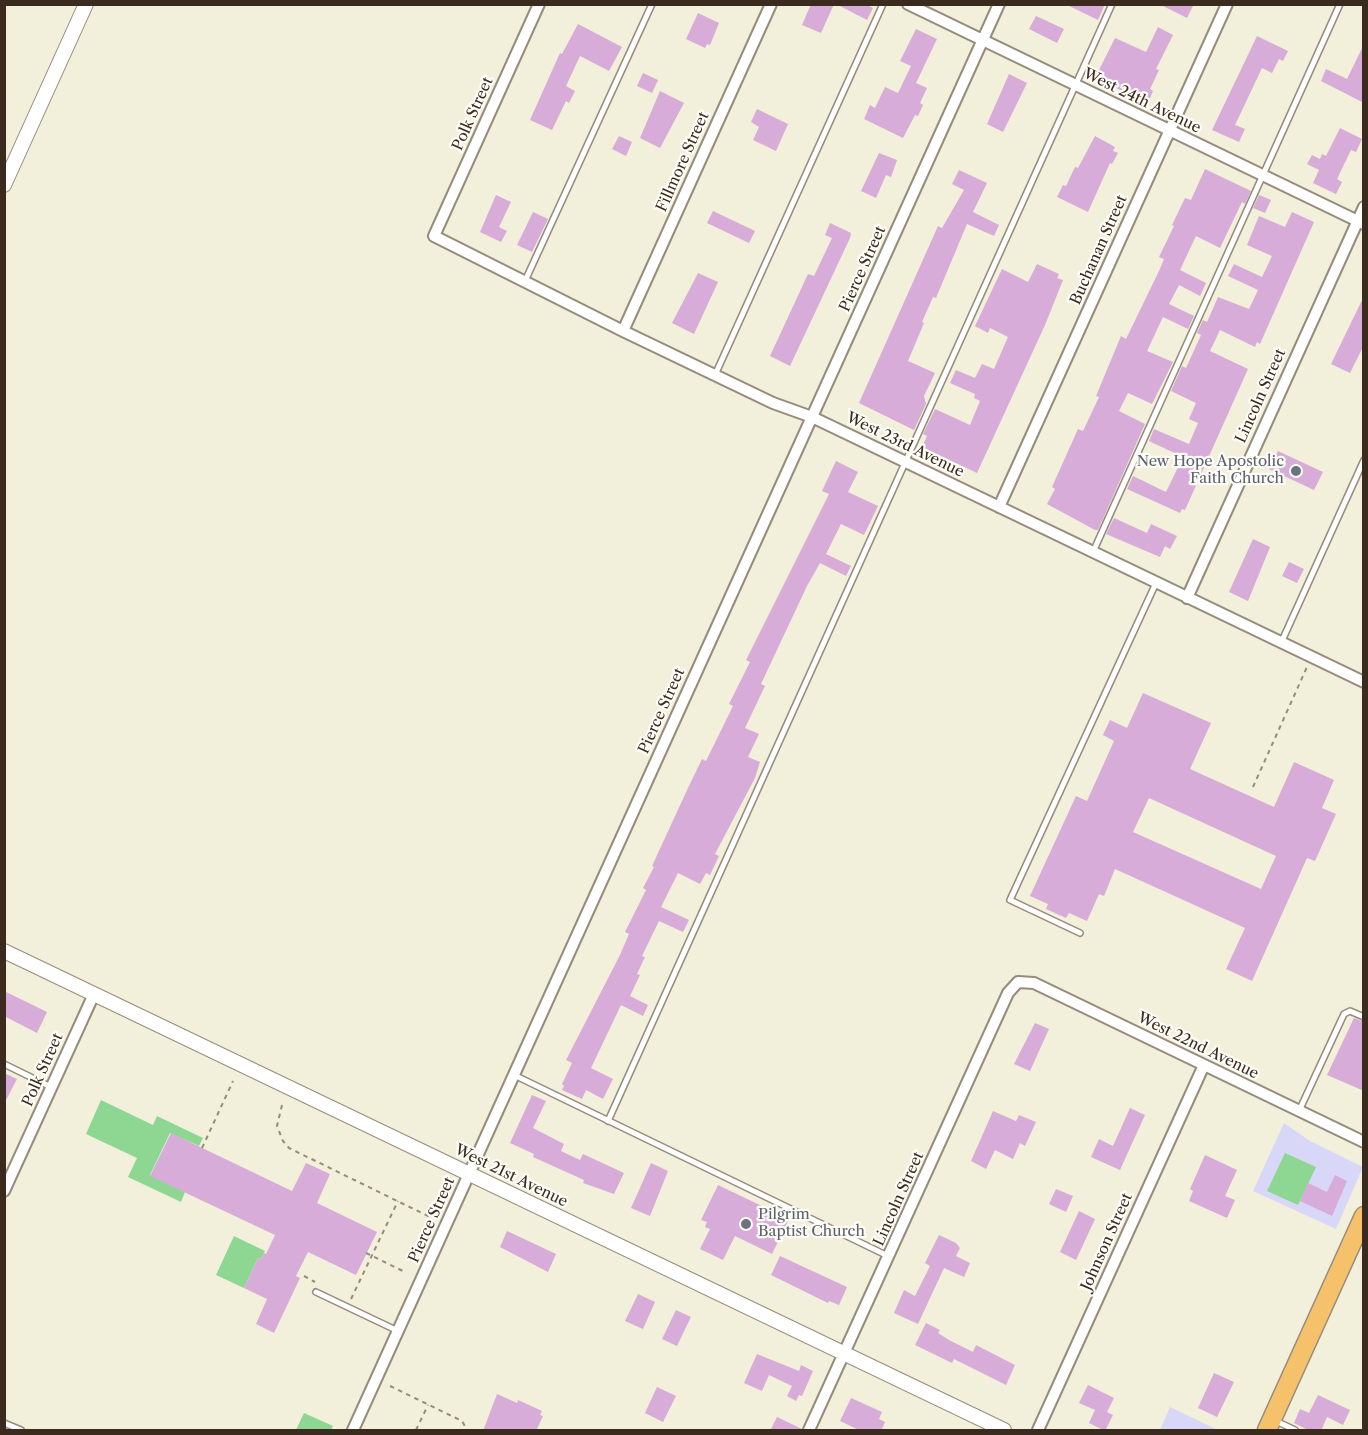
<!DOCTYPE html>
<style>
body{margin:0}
#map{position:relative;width:1368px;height:1435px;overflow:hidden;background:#f2efdb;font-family:"Libre Caslon Text",serif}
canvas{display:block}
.frame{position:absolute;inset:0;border:6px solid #3b2a1e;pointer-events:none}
</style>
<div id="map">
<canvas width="1368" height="1435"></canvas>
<div class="frame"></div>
</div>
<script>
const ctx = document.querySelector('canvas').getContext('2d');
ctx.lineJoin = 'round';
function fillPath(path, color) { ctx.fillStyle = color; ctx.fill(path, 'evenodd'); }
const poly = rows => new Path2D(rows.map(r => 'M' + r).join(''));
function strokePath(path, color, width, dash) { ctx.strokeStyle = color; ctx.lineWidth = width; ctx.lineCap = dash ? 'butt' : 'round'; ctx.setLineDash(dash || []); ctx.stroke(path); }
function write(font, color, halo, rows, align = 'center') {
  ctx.font = font + ' "Libre Caslon Text",serif'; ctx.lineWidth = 4.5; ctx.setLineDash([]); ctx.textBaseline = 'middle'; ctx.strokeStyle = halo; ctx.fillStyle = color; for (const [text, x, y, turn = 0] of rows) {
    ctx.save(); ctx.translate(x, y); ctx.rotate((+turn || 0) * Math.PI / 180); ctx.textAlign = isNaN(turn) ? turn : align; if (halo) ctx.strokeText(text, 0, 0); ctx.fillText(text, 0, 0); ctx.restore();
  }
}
fillPath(poly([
 [1284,1123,1310,1141,1363,1167,1336,1229,1253,1191],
 [1170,1407,1218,1430,1160,1430]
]), '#d8d7f8');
fillPath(poly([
 [101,1100,153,1125,157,1116,203,1138,199,1146,170,1133,150,1175,185,1192,181,1202,128,1177,137,1158,86,1134],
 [1285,1153,1316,1167,1298,1205,1267,1191],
 [234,1236,265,1251,261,1259,258,1258,244,1288,216,1275],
 [304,1413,333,1426,331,1430,296,1430]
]), '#8ed793');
fillPath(poly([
 [811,4,834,4,821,33,802,25],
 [836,4,865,4,873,8,867,20],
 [1065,4,1105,4,1098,20],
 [1159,4,1194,4,1187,18],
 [698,13,719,23,710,45,707,44,705,48,686,39],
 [1036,16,1064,29,1057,43,1029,29],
 [578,24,622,47,609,71,580,56,566,86,575,91,569,103,566,101,552,130,530,120,560,53,562,54],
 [1158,27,1173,35,1156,69,1159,70,1150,89,1153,91,1148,103,1095,78,1115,38,1146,52],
 [916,29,937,39,916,83,927,88,920,103,923,105,918,116,915,115,903,138,864,119,870,105,875,108,885,87,898,93,911,66,900,61],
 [1257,36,1288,51,1283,61,1279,59,1272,73,1262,68,1235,125,1245,129,1239,142,1212,130],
 [1364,44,1364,103,1321,81,1326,69,1347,79],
 [643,73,658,80,652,93,637,86],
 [1009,74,1027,83,1003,132,987,124],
 [660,91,684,103,660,148,640,138],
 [757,109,788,124,776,151,753,140,759,127,751,122],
 [1340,128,1362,139,1356,152,1351,150,1337,179,1342,182,1336,194,1313,183,1319,170,1307,164,1312,155,1320,159,1322,154,1326,156],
 [619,136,632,142,626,156,612,149],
 [1095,136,1115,147,1113,151,1118,153,1112,164,1110,163,1088,212,1057,197,1063,185,1066,186,1075,167,1078,168],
 [879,153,897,160,891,177,886,175,876,198,861,191],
 [1205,169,1251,191,1245,204,1242,202,1220,248,1196,236,1180,270,1206,283,1200,296,1179,285,1169,304,1194,316,1188,329,1163,317,1147,351,1173,362,1152,404,1128,393,1119,411,1145,424,1098,530,1095,530,1047,504,1055,489,1052,487,1078,429,1083,431,1099,397,1096,396,1121,336,1126,339,1159,271,1164,259,1159,257,1174,226,1172,225,1185,198,1191,200],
 [959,170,987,183,973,212,999,225,994,236,967,224,936,298,933,297,922,322,924,323,908,361,935,373,924,396,926,404,914,430,859,403,938,226,942,228,964,190,952,184],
 [496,195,511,202,499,227,507,231,501,242,480,232],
 [1259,195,1271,200,1265,213,1253,208],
 [713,211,755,231,749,243,707,223],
 [533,212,548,219,532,252,517,245],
 [1292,212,1314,222,1260,344,1257,342,1255,347,1220,330,1210,351,1248,369,1185,510,1182,509,1180,513,1127,489,1133,476,1166,492,1183,457,1149,441,1154,429,1189,444,1198,423,1189,419,1196,403,1171,391,1182,366,1186,368,1201,335,1197,333,1203,320,1207,322,1218,297,1249,309,1258,290,1228,276,1234,264,1262,277,1272,256,1247,245,1259,216,1285,227],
 [830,223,851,233,850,238,790,366,770,356,808,274,814,276,832,238,825,235],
 [1037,264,1059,274,1057,278,1063,280,1045,325,977,473,922,447,927,436,923,434,935,409,970,425,980,401,974,398,975,394,950,383,956,370,975,378,982,364,994,369,1008,337,990,328,988,333,975,326,1002,269,1028,282],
 [698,273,718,282,694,334,672,323],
 [1364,296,1364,345,1350,373,1331,364],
 [1278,451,1323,472,1314,490,1269,469],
 [836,461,858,472,848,492,878,506,864,535,841,524,826,554,851,566,846,576,820,563,807,586,761,684,765,686,745,728,759,734,748,757,760,762,755,778,715,854,719,856,710,875,706,873,700,884,678,873,661,907,689,920,683,932,659,921,642,956,645,957,637,974,640,975,630,996,648,1005,643,1016,621,1005,591,1068,613,1079,603,1099,586,1090,582,1099,562,1090,564,1086,562,1084,572,1063,566,1060,620,955,629,934,625,932,646,890,643,888,654,867,652,866,688,788,702,759,706,761,733,706,729,704,750,662,746,660,829,494,822,491],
 [1114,518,1147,533,1151,524,1177,536,1170,549,1165,546,1160,557,1106,534],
 [1253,539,1270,547,1248,601,1229,592],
 [1289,562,1304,569,1297,583,1282,576],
 [1143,693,1211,723,1190,769,1274,807,1294,762,1334,780,1322,808,1336,814,1315,861,1307,858,1252,981,1226,969,1245,928,1115,869,1104,896,1099,894,1087,921,1069,913,1066,918,1046,909,1048,904,1030,896,1076,796,1087,801,1114,741,1103,735,1110,720,1127,728],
 [1149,798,1276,856,1261,889,1133,832],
 [4,991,47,1012,37,1033,4,1016],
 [1354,1018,1364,1022,1364,1091,1327,1075],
 [1035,1023,1049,1029,1030,1071,1014,1064],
 [4,1073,17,1079,4,1104],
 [532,1095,546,1101,533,1128,564,1144,561,1151,580,1160,583,1154,624,1173,614,1194,583,1183,584,1180,533,1157,534,1154,510,1143],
 [1130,1108,1145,1115,1120,1170,1091,1157,1099,1139,1113,1146],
 [993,1111,1016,1121,1019,1115,1036,1122,1025,1146,1020,1143,1013,1159,995,1150,986,1169,971,1161],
 [171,1133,292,1191,306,1163,330,1174,317,1203,377,1232,356,1275,308,1252,296,1276,300,1278,274,1333,256,1324,267,1299,244,1288,258,1258,261,1259,264,1253,266,1254,275,1235,150,1176],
 [1205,1155,1237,1170,1225,1196,1235,1200,1227,1218,1189,1201,1193,1191,1190,1189],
 [651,1163,668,1171,650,1216,631,1208],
 [1335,1175,1347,1181,1332,1216,1300,1201,1308,1183,1327,1192],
 [718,1185,789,1219,772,1254,735,1236,723,1260,700,1249,710,1229,705,1227,707,1222,701,1220],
 [1056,1189,1073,1196,1066,1212,1049,1204],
 [1079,1211,1095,1219,1076,1260,1060,1252],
 [507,1231,556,1254,548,1272,500,1247],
 [939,1235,956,1243,960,1248,956,1256,970,1263,964,1277,944,1268,918,1324,894,1313,904,1290,915,1296,930,1266,925,1263],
 [780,1256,847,1287,839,1305,829,1301,828,1303,771,1275],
 [638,1294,655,1302,643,1329,625,1321],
 [676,1310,691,1317,677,1346,662,1339],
 [926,1323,940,1330,938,1333,949,1340,973,1352,976,1345,1015,1365,1006,1385,954,1359,952,1363,915,1345],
 [757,1354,799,1371,801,1365,813,1371,802,1396,799,1395,796,1401,787,1396,792,1386,769,1375,762,1391,744,1383],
 [1214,1373,1234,1382,1217,1417,1198,1408],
 [1088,1385,1114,1398,1107,1412,1113,1415,1105,1431,1089,1423,1095,1410,1079,1403],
 [657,1387,676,1396,663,1422,645,1413],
 [497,1394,517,1403,518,1400,542,1411,540,1415,543,1416,536,1431,483,1431],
 [1318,1395,1350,1410,1343,1425,1327,1417,1321,1431,1310,1431,1294,1423,1300,1409,1309,1413],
 [851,1398,882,1412,879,1419,885,1422,881,1431,861,1431,840,1421],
 [777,1417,802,1429,802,1431,770,1431]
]), '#d7acd9');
const service = poly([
 [525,281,652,4],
 [715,375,883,4],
 [1093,552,1340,4],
 [1281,643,1364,460],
 [1080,933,1010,900,1156,583],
 [4,1064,51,1087],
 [514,1075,888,1256],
 [1299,1111,1344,1014,1350,1011,1364,1017],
 [608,1121,1112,4],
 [316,1292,398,1331],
 [1276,1421,1295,1430],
 [4,1423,21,1430]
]);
const minor = poly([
 [539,4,434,236,623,331,773,403,812,417,1364,682],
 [908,4,1364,224],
 [623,331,771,4],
 [999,507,1227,4],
 [1187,598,1364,207],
 [4,1191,94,994],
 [353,1430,999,4],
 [809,1430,1008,993,1018,982,1034,983,1364,1142],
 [1038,1430,1204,1065]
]);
const tertiary = poly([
 [4,185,86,4],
 [4,951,1004,1430]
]);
const primary = poly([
 [1267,1430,1364,1216]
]);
strokePath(service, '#968c7c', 8);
strokePath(minor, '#968c7c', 14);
strokePath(tertiary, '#968c7c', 16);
strokePath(primary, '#968c7c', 21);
strokePath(poly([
 [1253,787,1307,667],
 [282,1105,277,1126,283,1141,289,1148,430,1217],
 [202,1148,233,1081],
 [366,1253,405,1272],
 [304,1276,315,1282],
 [351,1299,398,1201],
 [390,1386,462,1421,467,1430],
 [416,1430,428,1405]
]), '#968c7c', 2, [4.5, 4.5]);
strokePath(service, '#fff', 5);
strokePath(minor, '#fff', 10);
strokePath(tertiary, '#fff', 14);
strokePath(primary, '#f6c16b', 18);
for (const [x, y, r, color] of [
 [1296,471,6,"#6b7280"],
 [746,1224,6,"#6b7280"]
]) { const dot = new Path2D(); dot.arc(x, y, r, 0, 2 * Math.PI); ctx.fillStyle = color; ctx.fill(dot); strokePath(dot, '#fdfcf7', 2); }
write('15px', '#3b2a1e', '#fdfcf7', [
 ["West 24th Avenue",1142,101,26],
 ["Polk Street",473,114,-66],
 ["Fillmore Street",683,162,-66],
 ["Buchanan Street",1099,250,-66],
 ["Pierce Street",863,269,-66],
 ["Lincoln Street",1261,396,-66],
 ["West 23rd Avenue",905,445,26],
 ["Pierce Street",662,711,-66],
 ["West 22nd Avenue",1198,1046,26],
 ["Polk Street",43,1070,-66],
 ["West 21st Avenue",511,1176,26],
 ["Lincoln Street",899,1199,-66],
 ["Pierce Street",432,1220,-66],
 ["Johnson Street",1107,1242,-66]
]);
write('15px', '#5b616d', '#fdfcf7', [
 ["New Hope Apostolic",1284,462],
 ["Faith Church",1284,479],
 ["Pilgrim",758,1215,"left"],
 ["Baptist Church",758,1232,"left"]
], 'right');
</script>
